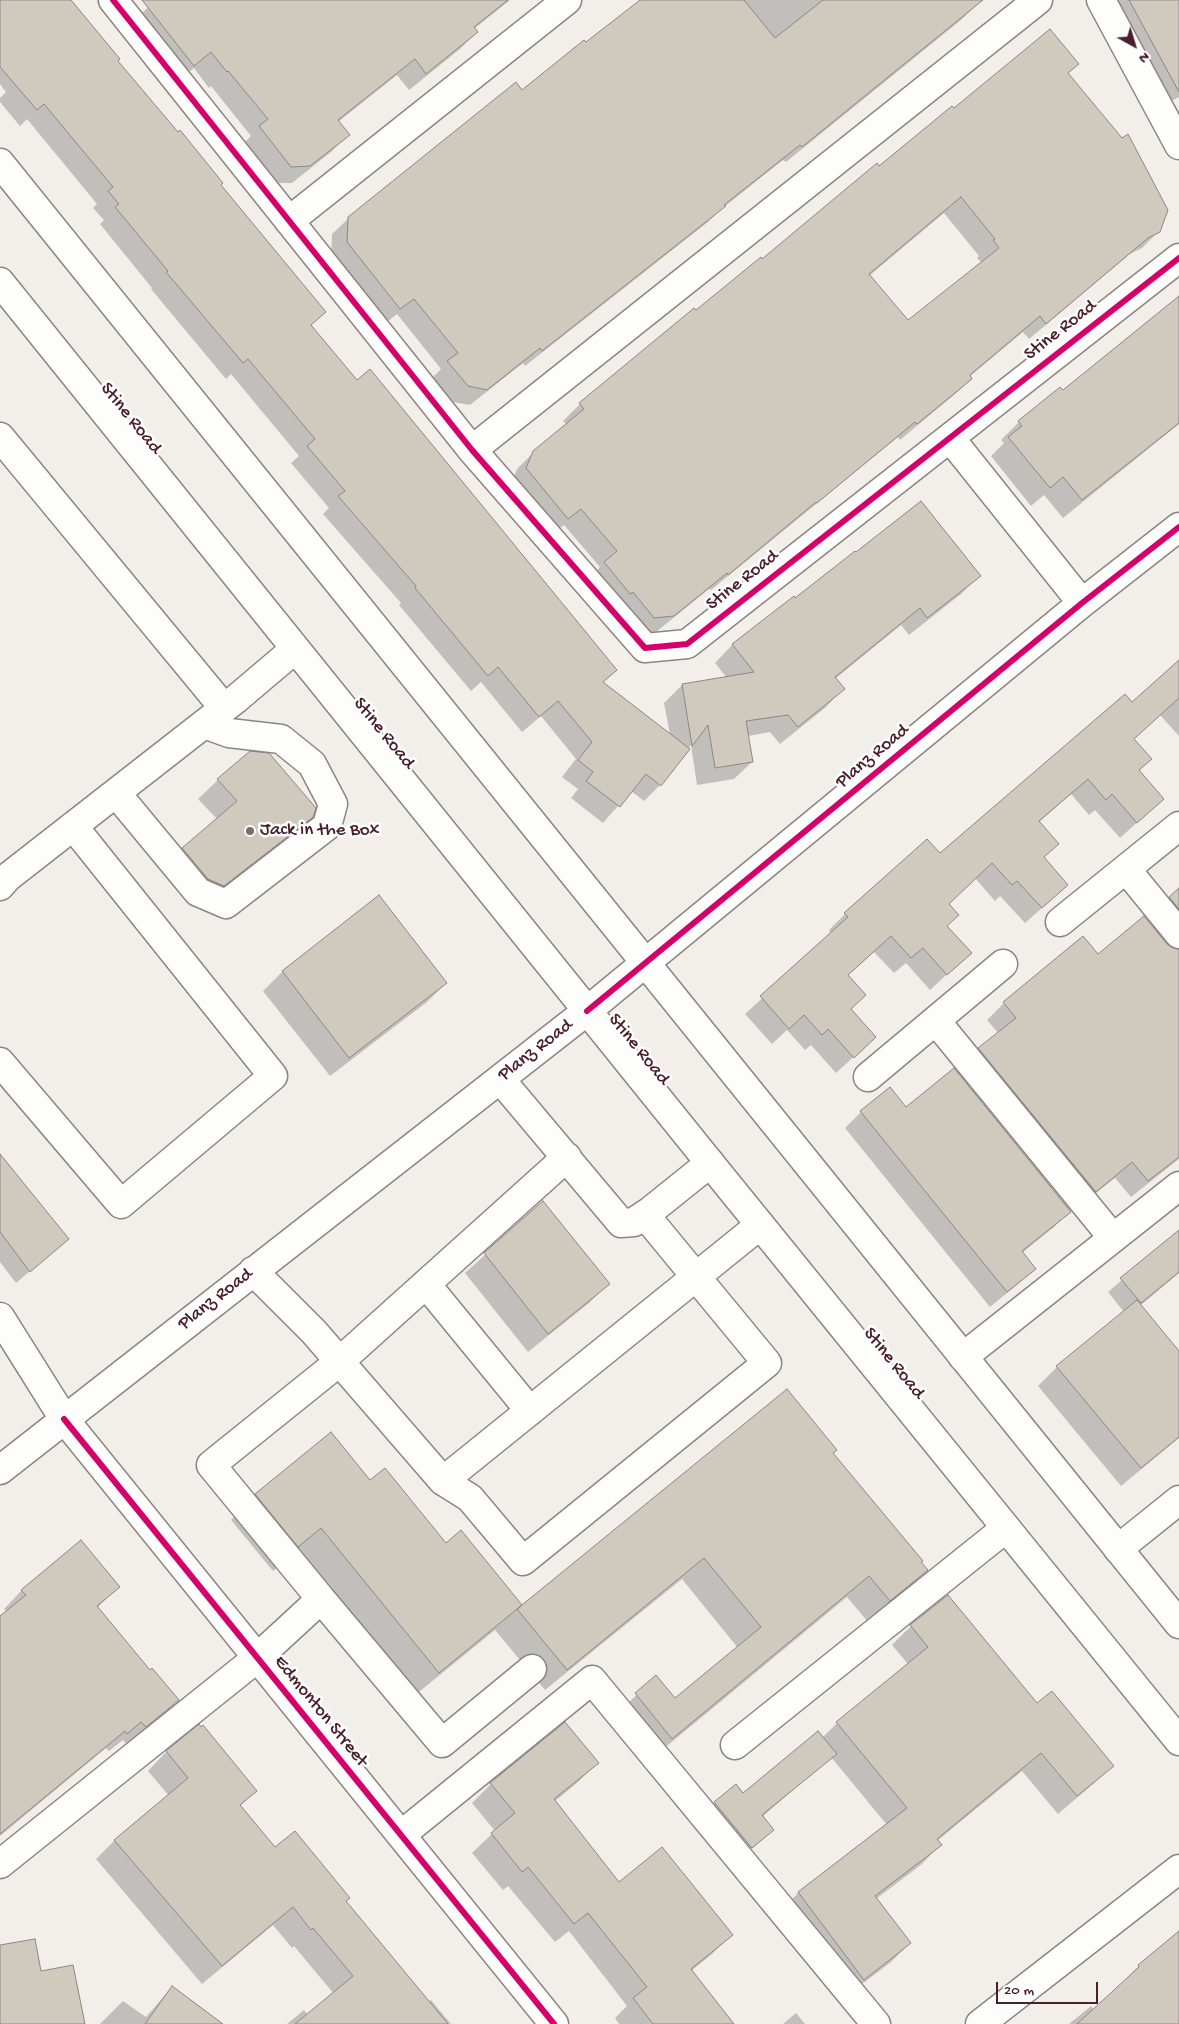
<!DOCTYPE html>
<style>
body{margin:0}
#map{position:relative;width:1179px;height:2024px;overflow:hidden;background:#f2efea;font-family:"Gochi Hand",sans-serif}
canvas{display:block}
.north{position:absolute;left:1109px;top:20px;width:50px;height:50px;-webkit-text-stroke:4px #fff;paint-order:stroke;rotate:141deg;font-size:14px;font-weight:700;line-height:20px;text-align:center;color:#4a1f2b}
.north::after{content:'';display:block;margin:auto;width:18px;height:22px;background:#4a1f2b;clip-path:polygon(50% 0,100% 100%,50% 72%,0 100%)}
.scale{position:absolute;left:996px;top:1982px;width:102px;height:22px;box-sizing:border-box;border:2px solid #4a1f2b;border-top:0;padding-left:6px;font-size:15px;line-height:18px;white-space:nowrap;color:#4a1f2b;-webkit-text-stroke:4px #fff;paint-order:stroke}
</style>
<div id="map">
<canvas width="1179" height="2024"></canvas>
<div class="north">N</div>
<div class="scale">20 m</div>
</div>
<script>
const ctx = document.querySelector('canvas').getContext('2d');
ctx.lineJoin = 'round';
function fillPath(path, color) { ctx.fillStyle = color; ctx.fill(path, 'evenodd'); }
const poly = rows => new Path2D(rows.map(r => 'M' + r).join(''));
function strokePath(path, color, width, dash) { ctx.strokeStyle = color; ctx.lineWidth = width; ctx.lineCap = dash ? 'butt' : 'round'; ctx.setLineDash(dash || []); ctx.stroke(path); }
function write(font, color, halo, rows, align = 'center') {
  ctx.font = font + ' "Gochi Hand",sans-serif'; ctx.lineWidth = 5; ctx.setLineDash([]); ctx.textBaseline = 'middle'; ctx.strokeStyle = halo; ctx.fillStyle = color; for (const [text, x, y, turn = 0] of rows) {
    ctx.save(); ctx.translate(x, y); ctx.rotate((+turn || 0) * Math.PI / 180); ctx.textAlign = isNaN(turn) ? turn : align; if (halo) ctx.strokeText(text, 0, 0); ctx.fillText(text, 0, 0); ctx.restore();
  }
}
fillPath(poly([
 [0,0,71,0,116,61,324,312,310,326,357,382,616,670,602,683,670,735,664,703,682,685,727,678,715,663,732,645,793,597,795,600,979,576,961,594,909,635,901,625,835,679,843,689,826,707,780,744,770,732,748,736,752,762,734,779,697,785,691,745,660,785,644,801,631,791,603,823,571,798,578,789,562,777,576,759,541,716,522,732,481,682,471,691,399,605,401,603,323,514,329,508,291,463,299,456,231,374,226,379,151,289,152,288,100,224,104,220,93,208,97,204,27,119,20,126,0,102,0,98,6,92,0,84],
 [156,0,510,0,474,29,477,32,460,49,409,90,397,75,338,122,348,135,331,152,292,183,274,183,243,144,251,136,211,86,209,88,194,68,177,82,131,23],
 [642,0,981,0,961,20,786,162,783,160,719,211,708,222,525,366,523,363,470,405,452,402,432,378,441,369,397,314,383,325,331,258,332,234,349,218,586,44],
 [1113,0,1179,0,1179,97,1164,105],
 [1067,74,1159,231,1142,248,1130,254,1029,339,1023,332,969,377,971,379,954,395,900,440,898,437,711,590,709,589,656,632,637,634,588,579,600,567,564,525,551,535,511,485,517,469,534,452,567,425,563,421,580,404,694,309,696,312,954,110],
 [944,213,979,256,977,258,982,263,908,322,869,276],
 [1179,297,1179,424,1063,518,1044,495,1031,506,991,456,1004,443,1001,440,1019,422,1062,392],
 [1179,662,1179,736,1160,715,1133,740,1150,759,1138,771,1163,799,1120,838,1095,810,1089,815,1071,794,1039,822,1057,844,1043,858,1050,901,1025,923,1000,896,995,901,975,878,947,904,945,926,970,953,930,990,906,963,894,973,874,952,847,976,850,1010,858,1053,836,1073,811,1045,805,1050,787,1030,772,1044,745,1014,832,934,829,930,845,914,939,855,1131,704],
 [251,752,312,816,293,836,204,905,163,868,182,849,217,819,198,799,218,780],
 [1179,890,1179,1159,1131,1197,1115,1178,1078,1207,963,1066,999,1034,987,1020,1004,1003,1083,937,1098,956,1166,945,1173,950,1178,950,1175,941,1153,914],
 [379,896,446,983,427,1002,330,1076,263,991,282,972],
 [906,1109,1070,1211,1054,1227,1022,1253,1034,1269,1018,1284,990,1307,845,1128,861,1112],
 [0,1181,67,1239,16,1283,0,1262],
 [543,1203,608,1284,589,1303,528,1352,465,1273],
 [1179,1231,1179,1273,1140,1306,1179,1353,1179,1438,1121,1486,1038,1386,1057,1367,1124,1312,1108,1292],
 [787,1391,832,1453,926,1570,905,1592,868,1622,847,1597,650,1760,614,1716,656,1677,675,1700,738,1648,682,1579,545,1690,495,1630,414,1696,296,1552,273,1571,231,1520,256,1495,370,1482,446,1545,518,1610],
 [118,1587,97,1608,149,1672,178,1700,159,1718,127,1745,123,1740,109,1751,106,1748,0,1836,0,1617,7,1612,4,1609,22,1590],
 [948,1596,1037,1705,1112,1766,1093,1784,1058,1814,1022,1771,937,1841,940,1845,922,1864,876,1899,910,1943,891,1962,845,1997,780,1912,798,1893,887,1825,831,1757,762,1817,773,1830,739,1860,702,1816,715,1803,743,1795,822,1738,837,1723,908,1664,892,1645,911,1626],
 [199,1726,255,1791,240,1806,275,1849,345,1901,428,2002,431,2000,451,2024,287,2024,304,2010,308,2015,334,1994,294,1946,292,1948,273,1925,202,1984,96,1859,115,1840,169,1796,148,1771,166,1752],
 [597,1763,578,1782,554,1802,618,1884,731,1935,712,1954,691,1971,733,2024,619,2024,615,2018,627,2006,569,1931,555,1942,508,1886,503,1890,472,1853,495,1831,472,1803,491,1784],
 [1179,1933,1179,2024,1069,2024,1091,2006,1094,2010,1139,1966],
 [172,1987,208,2024,100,2024,123,2001,146,2017],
 [796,2013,805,2024,783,2024]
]), '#0003');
const building = poly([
 [0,0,71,0,120,59,118,61,178,132,180,130,223,183,221,185,326,312,311,325,357,380,370,369,617,670,603,682,690,749,661,786,646,774,620,807,586,781,593,772,578,760,592,742,558,701,539,717,498,667,488,676,415,588,416,586,338,496,345,491,307,446,315,439,248,359,243,363,166,272,168,271,115,207,119,204,108,191,113,187,44,104,37,110,0,67,0,0],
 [142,0,508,0,474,27,478,32,426,74,415,59,338,120,350,135,310,166,291,167,259,126,268,119,228,71,227,72,211,52,194,66,142,0],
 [640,0,744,0,775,38,823,0,983,0,802,147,800,145,724,205,726,206,542,351,540,348,487,390,468,386,447,361,458,353,414,299,400,309,347,242,348,217,516,82,522,90,584,40,586,42,640,0],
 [1129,0,1179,0,1179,92,1129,0],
 [1050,29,1079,64,1068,73,1122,138,1128,134,1168,210,1160,232,1148,238,1046,324,1040,316,970,375,972,379,917,424,915,422,817,503,816,502,728,575,727,573,674,616,654,618,633,592,630,594,604,562,617,551,581,509,568,519,526,468,533,451,584,409,579,403,694,308,696,310,761,257,762,259,877,163,879,166,952,106,954,108,1050,29],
 [961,197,995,239,993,240,999,248,908,320,869,274,961,197],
 [1179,296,1179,423,1082,500,1063,477,1050,488,1008,437,1022,426,1018,421,1060,387,1063,390,1179,296],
 [921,501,981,576,927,618,920,608,835,677,845,689,798,727,788,715,746,721,753,762,715,768,708,725,692,746,682,684,754,672,732,644,794,596,795,598,855,551,856,552,921,501],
 [1179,660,1179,698,1134,739,1152,759,1139,770,1164,799,1137,823,1112,794,1106,800,1088,779,1039,821,1059,844,1044,857,1068,885,1042,908,1017,881,1012,885,992,863,949,904,959,915,947,926,972,953,947,975,923,948,911,958,891,936,848,975,866,995,851,1009,876,1037,854,1058,828,1029,822,1035,804,1015,789,1029,760,996,848,917,844,913,927,839,940,853,1125,694,1132,702,1179,660],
 [250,751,269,753,316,808,313,817,224,886,208,879,182,848,237,801,217,779,250,751],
 [1179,888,1179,909,1169,897,1179,888],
 [379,895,447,983,349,1058,282,971,379,895],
 [1144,916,1167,944,1173,948,1179,949,1179,1157,1148,1181,1132,1162,1096,1192,978,1048,1016,1018,1003,1002,1083,936,1098,954,1144,916],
 [954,1068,1071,1212,1022,1251,1036,1269,1007,1292,860,1111,890,1087,906,1107,954,1068],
 [0,1154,69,1239,30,1272,0,1232,0,1154],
 [543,1201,610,1284,548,1334,484,1253,543,1201],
 [1179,1230,1179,1272,1141,1303,1120,1278,1179,1230],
 [1137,1300,1179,1351,1179,1437,1141,1468,1056,1366,1137,1300],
 [787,1389,837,1450,833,1453,923,1561,921,1562,928,1570,890,1601,869,1576,672,1739,635,1693,656,1675,675,1698,761,1627,704,1558,567,1670,517,1609,787,1389],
 [331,1432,370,1480,385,1468,446,1543,461,1530,522,1605,439,1673,321,1528,298,1547,255,1494,331,1432],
 [81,1540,120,1587,97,1606,150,1670,152,1668,179,1700,146,1727,141,1722,127,1734,125,1731,0,1834,0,1616,26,1595,21,1590,81,1540],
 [948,1595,1037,1703,1052,1691,1114,1766,1077,1796,1041,1753,937,1839,942,1845,875,1896,911,1943,864,1980,798,1892,907,1808,836,1722,928,1647,910,1625,948,1595],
 [565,1722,599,1763,554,1799,619,1882,662,1847,692,1884,733,1935,691,1969,734,2024,653,2024,633,1998,647,1987,588,1913,574,1924,528,1867,522,1872,491,1833,515,1813,490,1783,565,1722],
 [199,1724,201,1727,203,1725,257,1791,240,1805,275,1847,295,1831,350,1898,346,1901,448,2024,295,2024,353,1976,313,1928,311,1930,293,1907,222,1966,114,1840,188,1778,166,1751,199,1724],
 [818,1731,837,1754,762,1815,774,1830,752,1848,714,1802,736,1784,743,1793,818,1731],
 [1179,1931,1179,2024,1077,2024,1139,1967,1138,1965,1179,1931],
 [35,1939,41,1971,73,1965,85,2024,0,2024,0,1945,35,1939],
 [172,1986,223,2024,145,2024,172,1986]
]);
fillPath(building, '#d0cabe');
strokePath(building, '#8e8484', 1);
const minor = poly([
 [113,0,472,450,645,648,687,644,1179,258],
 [1101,0,1179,145],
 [289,221,567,0],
 [0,437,224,708],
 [950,438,1082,603],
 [472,450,1038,0],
 [116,793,198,892,226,904,327,826,333,804,312,764,281,739,229,733,204,724],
 [1126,869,1179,934],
 [0,886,8,877,236,699,295,649],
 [1060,922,1179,826],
 [936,1021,1113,1238],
 [0,1062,121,1204,273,1076,73,826],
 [868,1077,1003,964],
 [500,1079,621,1223,634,1222,649,1212,710,1163],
 [253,1271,314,1332,443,1481,760,1225],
 [426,1284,530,1411],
 [0,1317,64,1419,554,2024],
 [963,1357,1179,1186],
 [0,1470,587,1011,1082,603,1179,527],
 [443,1481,470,1498,523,1561,767,1363,645,1215],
 [1118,1549,1179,1500],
 [321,1599,442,1743,532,1669],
 [735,1745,1006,1528],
 [401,1835,592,1680,876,2024],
 [0,1864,257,1658,321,1599,211,1465,339,1362,567,1157],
 [980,2024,1179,1869]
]);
const major = poly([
 [0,163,1179,1624],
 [0,282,710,1163,1179,1741]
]);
strokePath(minor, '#8e8484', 31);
strokePath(major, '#8e8484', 31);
strokePath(minor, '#fdfdfc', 28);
strokePath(major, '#fdfdfc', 28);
strokePath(poly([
 [113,0,472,450,645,648,687,644,1179,258],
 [587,1011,1082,603,1179,527],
 [64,1419,554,2024]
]), '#d6006c', 6);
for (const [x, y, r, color] of [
 [250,831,5,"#85686e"]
]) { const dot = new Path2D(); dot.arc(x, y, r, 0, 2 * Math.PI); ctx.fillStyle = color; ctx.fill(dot); strokePath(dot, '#fff', 2); }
write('19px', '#4a1f2b', '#fff', [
 ["Stine Road",1061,331,-38],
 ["Stine Road",130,419,51],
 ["Stine Road",743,581,-38],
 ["Stine Road",383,734,51],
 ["Planz Road",873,757,-40],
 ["Stine Road",638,1050,51],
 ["Planz Road",536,1051,-38],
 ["Planz Road",216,1300,-38],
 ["Stine Road",893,1364,51],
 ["Edmonton Street",320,1712,51]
]);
write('19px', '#4a1f2b', '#fff', [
 ["Jack in the Box",260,831]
], 'left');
</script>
